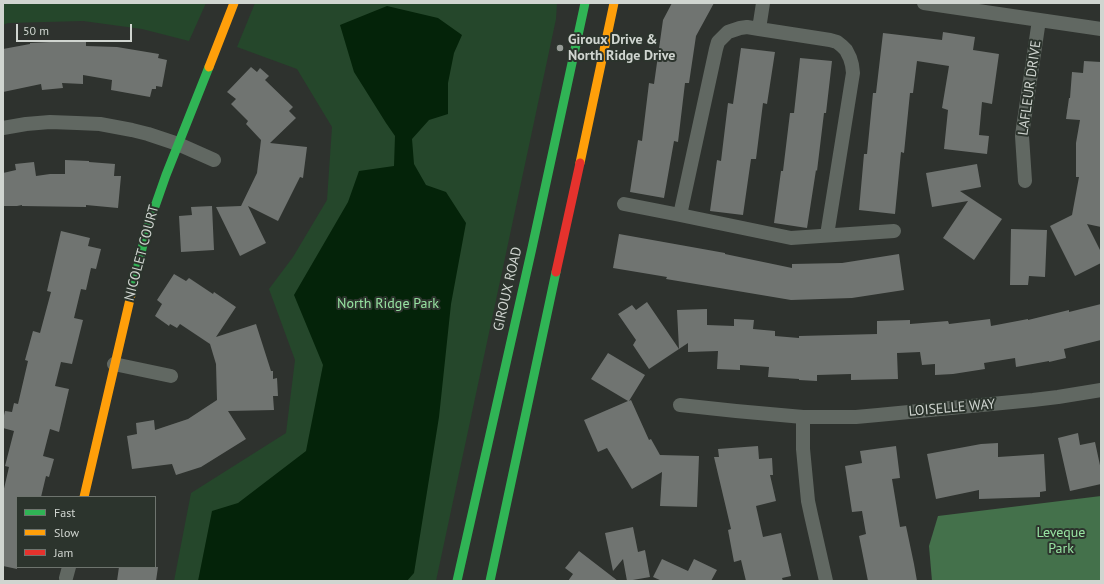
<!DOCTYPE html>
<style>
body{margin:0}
#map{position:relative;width:1104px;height:584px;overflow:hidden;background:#2e322e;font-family:"PT Sans",sans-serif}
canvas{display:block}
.frame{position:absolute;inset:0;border:4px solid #d0d5d0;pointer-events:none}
.legend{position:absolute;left:16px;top:496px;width:140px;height:72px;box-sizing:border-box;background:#2c342d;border:1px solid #6e746e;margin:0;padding:5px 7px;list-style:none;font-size:12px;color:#d0d5d0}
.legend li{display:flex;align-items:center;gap:8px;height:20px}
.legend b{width:20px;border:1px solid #6e746e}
.scale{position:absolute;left:16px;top:24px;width:116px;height:18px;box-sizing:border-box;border:2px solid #d0d5d0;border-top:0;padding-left:5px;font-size:12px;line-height:14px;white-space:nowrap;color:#d0d5d0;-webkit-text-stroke:3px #2c342d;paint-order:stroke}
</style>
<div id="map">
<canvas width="1104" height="584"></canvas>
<div class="frame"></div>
<ul class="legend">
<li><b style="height:5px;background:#30b455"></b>Fast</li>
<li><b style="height:5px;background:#ff9f0a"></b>Slow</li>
<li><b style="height:5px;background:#e5322d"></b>Jam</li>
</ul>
<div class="scale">50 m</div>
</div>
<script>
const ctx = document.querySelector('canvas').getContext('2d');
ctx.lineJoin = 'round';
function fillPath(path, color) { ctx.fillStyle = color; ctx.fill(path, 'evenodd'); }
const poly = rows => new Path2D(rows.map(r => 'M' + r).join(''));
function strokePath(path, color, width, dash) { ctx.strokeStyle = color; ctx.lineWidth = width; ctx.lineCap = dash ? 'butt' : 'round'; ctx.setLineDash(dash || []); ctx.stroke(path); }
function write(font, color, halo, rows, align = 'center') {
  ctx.font = font + ' "PT Sans",sans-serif'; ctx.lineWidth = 4; ctx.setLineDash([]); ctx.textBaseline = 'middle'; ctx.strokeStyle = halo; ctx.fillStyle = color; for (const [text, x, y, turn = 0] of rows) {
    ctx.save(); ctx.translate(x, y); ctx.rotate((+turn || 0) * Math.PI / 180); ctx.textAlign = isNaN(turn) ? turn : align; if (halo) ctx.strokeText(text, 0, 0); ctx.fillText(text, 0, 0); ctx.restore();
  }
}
fillPath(poly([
 [3,3,206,3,189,41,142,29,83,21,8,23,3,25],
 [255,3,557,3,556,19,436,581,174,581,191,493,286,433,295,360,269,289,293,257,327,200,332,127,297,69,237,47]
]), '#25472b');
fillPath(poly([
 [1101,496,1101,581,932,581,929,546,938,516]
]), '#44714b');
fillPath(poly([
 [387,6,438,18,462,35,454,53,448,83,448,114,429,120,412,139,414,164,426,185,446,192,466,223,451,304,439,417,414,573,407,581,198,581,212,511,238,503,306,451,323,365,294,295,348,202,359,171,394,166,395,136,386,123,354,72,340,25]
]), '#042309');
fillPath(poly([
 [672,3,714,3,696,36,689,83,685,83,678,142,674,141,664,198,630,192,638,140,642,141,649,83,654,84,663,20],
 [943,32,975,37,973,50,999,54,992,104,982,102,979,135,989,136,987,154,944,149,948,110,942,108,949,66,917,61,913,93,910,93,904,153,901,152,895,214,859,210,864,154,867,154,873,93,876,93,883,33,942,40],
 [69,41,86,42,86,46,117,47,159,54,158,58,167,60,162,87,156,86,156,89,152,89,150,97,111,90,112,80,83,75,83,84,62,83,63,88,42,90,41,84,3,92,3,49,30,44,30,43],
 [741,48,775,52,767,104,763,103,756,159,751,159,743,215,710,211,717,160,721,161,728,103,733,104],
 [800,58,832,61,826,113,824,113,817,171,816,170,807,228,774,223,781,171,783,171,790,113,794,113],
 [1084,61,1101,62,1101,227,1087,224,1101,252,1101,263,1075,276,1050,226,1072,215,1079,177,1076,177,1076,143,1080,120,1066,119,1069,98,1070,98,1072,72,1083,73],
 [251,67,257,72,260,68,269,76,265,80,293,107,289,111,296,118,270,143,307,147,303,178,300,177,278,221,248,206,266,243,240,256,216,207,241,206,257,173,261,140,246,124,248,121,231,104,236,99,227,92],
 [65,160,89,161,89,162,115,164,114,176,121,176,118,208,86,205,86,207,22,206,22,205,17,206,3,206,3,173,16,170,15,164,34,162,36,176,50,174,65,174],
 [977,164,981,187,960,191,1002,219,974,260,943,238,968,201,932,207,926,173],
 [212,206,214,250,181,252,179,216,192,215,191,207],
 [1011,229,1047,230,1045,277,1029,276,1028,285,1010,285],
 [61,231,90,238,88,246,101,249,96,269,91,268,86,290,81,289,74,318,83,320,72,364,61,362,55,386,69,389,59,432,50,429,43,456,54,459,49,477,46,476,41,497,17,497,17,569,3,566,3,493,9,467,5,466,14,431,3,428,3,420,5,411,12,412,14,403,18,404,28,361,25,360,33,331,40,333,51,292,47,291],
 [619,234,725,253,725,254,792,268,792,264,842,263,899,254,904,290,852,298,791,300,666,279,667,277,613,268],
 [174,274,186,281,189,278,213,294,214,292,236,307,216,337,256,324,271,371,273,371,273,379,277,378,278,396,273,396,274,410,228,411,246,439,201,467,176,475,172,464,132,469,127,436,137,434,136,423,154,420,155,430,188,419,217,400,216,364,210,344,180,324,177,328,170,324,169,326,155,316,162,304,157,300],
 [647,302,679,349,649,369,633,345,636,340,618,314,632,305,636,310],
 [1101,304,1101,340,1064,349,1066,358,1049,362,1049,361,1016,367,1015,358,984,363,985,369,953,374,935,375,935,364,922,365,920,352,897,353,898,379,851,380,851,374,817,375,817,381,799,380,799,379,768,377,769,367,740,365,740,370,717,369,718,351,688,352,688,343,679,349,677,310,707,309,707,325,734,326,734,319,754,320,753,329,775,331,775,336,799,338,799,336,877,334,877,321,910,320,910,324,948,321,949,324,990,319,991,326,1028,319,1028,320,1069,310,1069,312],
 [608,353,645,375,629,401,631,400,649,440,651,439,660,455,699,456,697,507,660,506,662,472,632,489,607,448,598,452,584,420,628,401,591,379],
 [1078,433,1080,445,1095,442,1101,470,1101,484,1070,491,1058,438],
 [998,443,998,457,1044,454,1046,491,1040,492,1040,497,979,499,979,490,936,499,927,454,981,444],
 [758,446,759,459,772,458,773,475,770,475,776,501,756,506,763,537,781,533,791,576,782,578,783,581,746,581,741,560,734,562,728,530,731,529,714,457,719,457,718,449],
 [896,446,900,478,892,479,900,527,906,526,914,564,917,581,868,581,859,536,866,534,862,511,852,512,845,466,862,463,860,451],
 [633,527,638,552,645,550,650,577,627,581,623,559,613,571,605,533],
 [579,551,618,581,568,581,573,574,565,568],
 [662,559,688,571,694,559,717,570,711,581,662,581,653,577],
 [119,567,158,567,156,581,117,581]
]), '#707471');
strokePath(poly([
 [763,3,759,29,747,27,740,28,728,32,718,42,716,49,680,215,791,238,894,231],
 [924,3,1101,29],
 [759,29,830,40,837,42,842,46,846,50,850,58,852,65,853,73,827,235],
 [3,128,26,124,50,122,77,123,100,124,132,130,148,134,178,144,214,160],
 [1025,181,1022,136,1023,128,1039,20],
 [624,204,680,215],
 [114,364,171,376],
 [680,405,736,411,803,417,856,417,878,415,1033,400,1058,397,1101,390],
 [803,417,803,449,808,501,811,515,826,581],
 [66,578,69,567]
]), '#616862', 14);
strokePath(poly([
 [131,295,146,232,166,175,209,67],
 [457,581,532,248,585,3],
 [490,581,556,272]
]), '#30b455', 9);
strokePath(poly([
 [209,67,234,3],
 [580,163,614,3],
 [84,497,131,295]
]), '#ff9f0a', 9);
strokePath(poly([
 [556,272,580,163]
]), '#e5322d', 9);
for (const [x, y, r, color] of [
 [560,48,4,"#979c97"]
]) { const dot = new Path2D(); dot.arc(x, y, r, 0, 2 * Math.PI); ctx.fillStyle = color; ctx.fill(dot); strokePath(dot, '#2c342d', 1.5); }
write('bold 14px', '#d0d5d0', '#2c342d', [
 ["Giroux Drive &",568,40],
 ["North Ridge Drive",568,56]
], 'left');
write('14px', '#d0d5d0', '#2c342d', [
 ["LAFLEUR DRIVE",1030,88,-82],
 ["NICOLET COURT",142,253,-75],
 ["GIROUX ROAD",508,289,-77],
 ["LOISELLE WAY",952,408,-5]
]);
write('14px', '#97e2a1', '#2c342d', [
 ["North Ridge Park",388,304],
 ["Leveque",1061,533],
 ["Park",1061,549]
]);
</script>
